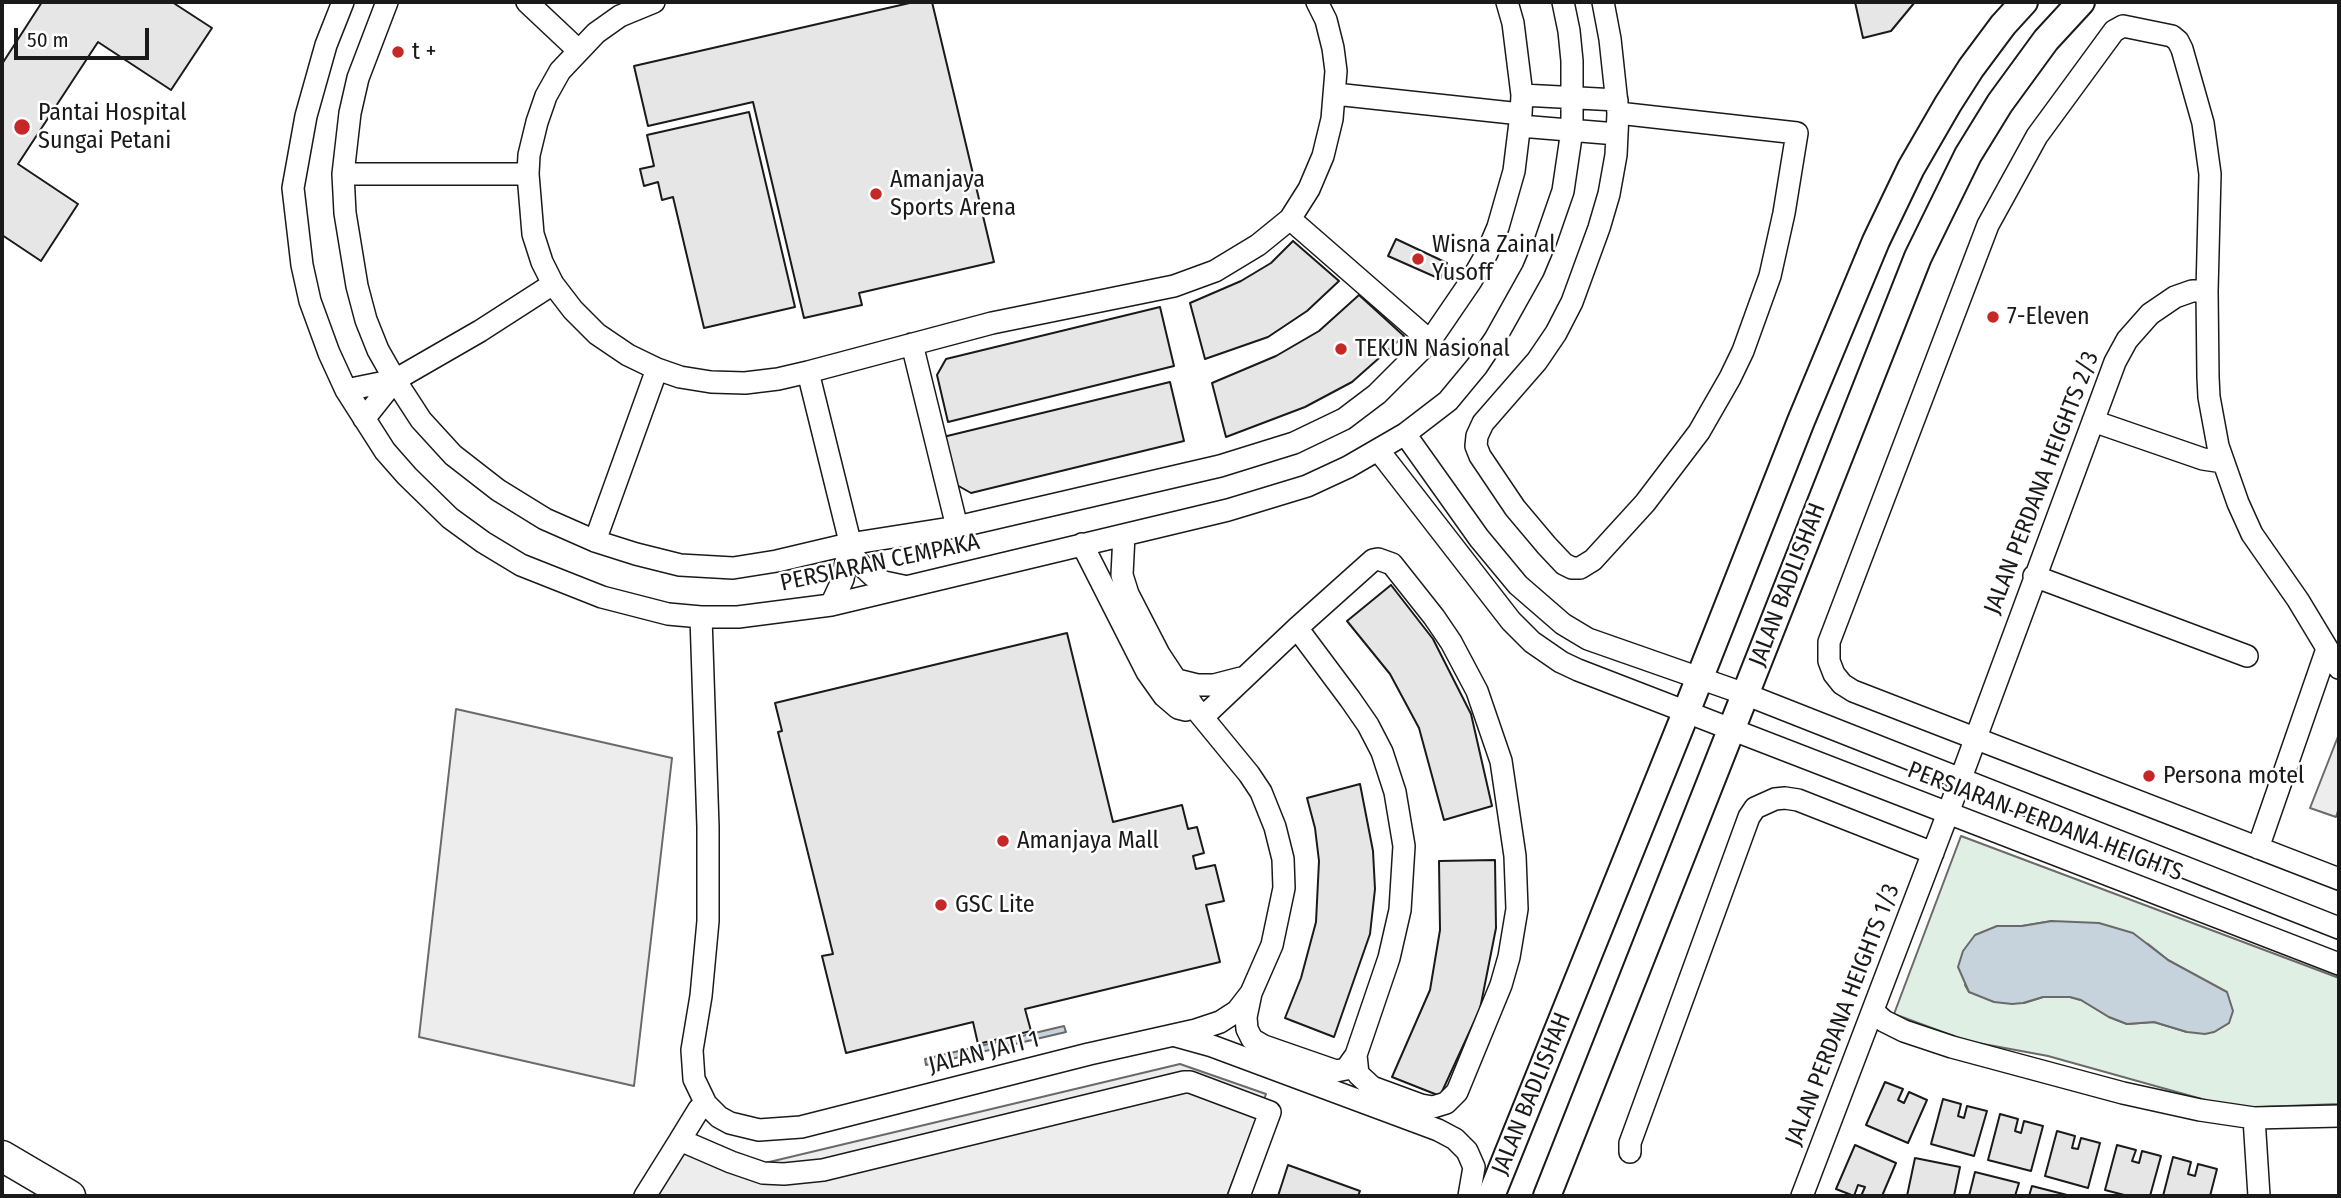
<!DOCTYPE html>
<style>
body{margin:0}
#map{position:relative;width:2341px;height:1198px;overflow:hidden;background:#fff;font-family:"Fira Sans Condensed",sans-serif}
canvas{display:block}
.frame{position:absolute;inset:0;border:4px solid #1a1a1a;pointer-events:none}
.scale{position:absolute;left:14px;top:28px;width:135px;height:32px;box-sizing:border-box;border:4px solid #1a1a1a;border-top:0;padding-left:9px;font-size:21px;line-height:24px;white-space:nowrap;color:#1a1a1a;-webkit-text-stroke:5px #fff;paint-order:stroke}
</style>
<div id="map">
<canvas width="2341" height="1198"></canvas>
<div class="frame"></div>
<div class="scale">50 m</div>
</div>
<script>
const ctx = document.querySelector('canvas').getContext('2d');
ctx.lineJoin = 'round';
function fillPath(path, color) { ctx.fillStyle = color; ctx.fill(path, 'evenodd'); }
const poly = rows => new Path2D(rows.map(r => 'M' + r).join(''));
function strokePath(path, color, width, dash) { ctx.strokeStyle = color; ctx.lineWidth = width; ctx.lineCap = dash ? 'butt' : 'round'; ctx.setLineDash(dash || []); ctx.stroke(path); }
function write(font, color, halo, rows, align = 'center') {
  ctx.font = font + ' "Fira Sans Condensed",sans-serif'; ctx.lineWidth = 5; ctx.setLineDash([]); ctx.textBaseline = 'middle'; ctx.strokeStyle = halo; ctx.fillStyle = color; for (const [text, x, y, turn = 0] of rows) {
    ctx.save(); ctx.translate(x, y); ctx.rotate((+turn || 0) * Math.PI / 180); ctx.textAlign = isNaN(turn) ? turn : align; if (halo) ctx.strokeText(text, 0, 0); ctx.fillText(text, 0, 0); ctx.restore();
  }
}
const green = poly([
 [1961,836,2339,978,2339,1104,2234,1108,2048,1056,1967,1041,1894,1014,1961,836],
 [2052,921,2148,944,2168,960,2212,985,2229,1023,2214,1032,2187,1032,2154,1022,2127,1024,2109,1017,2081,1000,2070,997,2043,997,2024,1003,1969,992,1965,985,1997,926,2022,926,2052,921]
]);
fillPath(green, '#e0efe3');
strokePath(green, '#6a6a6a', 2);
const parking = poly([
 [456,709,672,758,634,1086,419,1037,456,709],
 [2339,734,2339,808,2336,817,2310,808,2339,734],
 [1180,1064,1266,1094,1227,1196,657,1196,683,1139,765,1163,1180,1064]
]);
fillPath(parking, '#ededed');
strokePath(parking, '#6a6a6a', 2);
const water = poly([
 [2052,921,2099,923,2133,933,2168,960,2227,992,2233,1011,2229,1023,2214,1032,2205,1034,2187,1032,2154,1022,2127,1024,2109,1017,2081,1000,2070,997,2043,997,2023,1003,2012,1004,1994,1002,1969,992,1958,967,1963,951,1975,935,1997,926,2022,926,2052,921],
 [1064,1026,1066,1032,926,1065,925,1059,1064,1026]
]);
fillPath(water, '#c6d2dc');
strokePath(water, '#6a6a6a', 2);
const building = poly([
 [42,2,172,2,212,28,171,90,98,42,18,164,78,204,41,261,2,235,2,64,42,2],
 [914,2,932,2,994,262,859,293,862,305,804,318,753,102,648,126,634,66,914,2],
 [1855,2,1915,2,1891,31,1863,38,1855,2],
 [749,112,795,307,704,328,673,197,662,200,658,182,644,186,640,169,654,166,647,135,749,112],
 [1396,239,1447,263,1440,279,1388,256,1396,239],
 [1293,241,1339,281,1307,311,1268,337,1205,359,1190,303,1241,281,1271,263,1293,241],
 [1359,295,1404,336,1352,382,1305,407,1226,437,1212,383,1276,356,1319,331,1359,295],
 [1160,307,1174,366,948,422,937,375,946,359,1160,307],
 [1170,382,1184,441,971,493,955,484,943,437,1170,382],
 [1391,585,1433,639,1471,714,1492,806,1444,820,1419,728,1390,674,1347,621,1391,585],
 [1067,633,1113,822,1182,805,1188,829,1197,827,1204,853,1193,856,1196,869,1215,865,1224,901,1206,905,1220,962,1025,1009,1031,1031,978,1044,973,1022,846,1053,822,956,833,954,778,732,782,731,775,703,1067,633],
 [1360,784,1373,851,1375,889,1370,934,1334,1037,1285,1018,1301,978,1316,922,1319,861,1315,828,1307,798,1360,784],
 [1495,860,1496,928,1480,1009,1440,1096,1392,1077,1430,990,1440,930,1439,861,1495,860],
 [1885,1082,1903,1089,1898,1100,1904,1103,1909,1092,1927,1100,1908,1143,1866,1125,1885,1082],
 [1943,1099,1961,1104,1958,1116,1964,1118,1967,1106,1987,1111,1974,1156,1931,1144,1943,1099],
 [2000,1114,2018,1119,2015,1131,2021,1133,2024,1121,2043,1126,2031,1171,1988,1160,2000,1114],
 [2057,1131,2075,1136,2072,1148,2078,1149,2081,1138,2100,1143,2088,1188,2045,1176,2057,1131],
 [1855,1145,1896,1163,1882,1196,1861,1196,1865,1187,1858,1185,1854,1196,1836,1189,1855,1145],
 [2117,1145,2136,1150,2132,1161,2139,1163,2142,1151,2161,1156,2150,1196,2128,1196,2105,1190,2117,1145],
 [2173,1157,2191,1162,2188,1174,2195,1176,2198,1164,2217,1169,2210,1196,2163,1196,2173,1157],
 [1915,1158,1960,1167,1954,1196,1907,1196,1915,1158],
 [1288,1165,1360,1191,1358,1196,1278,1196,1288,1165],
 [1975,1172,2019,1183,2015,1196,1969,1196,1975,1172],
 [2032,1186,2071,1196,2029,1196,2032,1186]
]);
fillPath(building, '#e6e6e6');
strokePath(building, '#1a1a1a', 2);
const minor = poly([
 [343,2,326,45,306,116,293,188,302,265,310,301,329,353,346,390,385,451,407,476,450,518,483,542,521,565,602,597,668,614,701,617,738,617,831,605,1228,510,1307,486,1348,467,1405,434,1448,401,1477,366,1495,339,1533,271,1546,240,1563,191,1572,130,1572,61,1569,31,1563,2],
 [387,2,358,78,350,113,343,174,345,213,357,286,366,320,378,350,395,380,421,420,453,455,498,490,545,519,595,541,636,554,680,565,733,568,777,561,849,544,957,527,1220,466,1294,443,1344,419,1377,394,1430,341,1471,281,1487,253,1498,227,1514,171,1521,114,1522,95,1513,23,1507,2],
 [527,2,578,50],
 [654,2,620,16,596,33,560,71,546,96,537,122,529,155,528,174,533,234,542,262,553,284,573,310,597,334,628,355,657,369,680,377,711,382,745,383,778,379,808,372,992,323,1174,286,1215,271,1258,245,1290,219,1309,189,1323,156,1332,119,1336,71,1333,48,1326,20,1317,2],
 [1603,2,1610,39,1618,113,1616,155,1609,194,1599,228,1572,302,1556,333,1537,361,1483,423,1477,436,1476,446,1480,456,1515,508,1547,546,1564,564,1572,568,1580,568,1593,560,1645,503,1699,432,1730,378,1743,351,1770,276,1784,213,1797,133,1618,113],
 [1335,94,1521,114],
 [1522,95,1617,100],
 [1520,126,1617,134],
 [343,174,528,174],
 [1290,219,1430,341],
 [912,344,957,527],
 [808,372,853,554,858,562,873,576,884,582,903,586],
 [346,390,395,380,480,331,553,284],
 [364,419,395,380],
 [2093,421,2203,459,2223,462],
 [1405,434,1479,538,1518,585,1563,624,1588,639,1745,694,2339,928],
 [1379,451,1511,621,1532,642,1561,662,1578,670,2339,964],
 [595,541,657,369],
 [1082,544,1147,672,1164,696,1178,708,1186,710,1194,707],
 [2034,576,2247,656],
 [831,605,843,579,849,544],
 [701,617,708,827,708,921,701,996,692,1050,694,1079,706,1104,719,1117,730,1123,759,1130,801,1127,1089,1054,1196,1030,1220,1022,1237,1011,1251,993,1272,945,1284,888,1283,859,1275,827,1261,792,1249,774,1194,707,1159,654,1128,594,1122,575,1124,535],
 [2339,668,2298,600,2252,534,2238,503,2218,446,2209,397,2208,377,2207,291,2210,174,2203,123,2182,49,2178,41,2172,36,2123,26,2114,31,2037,136,1988,225,1829,642,1829,661,1834,674,1842,684,1853,691,2339,879],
 [1177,680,1197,685,1214,685,1241,678],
 [1203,717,1297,628,1373,560,1378,559,1392,564,1434,617,1451,642,1477,691,1501,761,1515,856,1517,909,1509,957,1501,985,1457,1092,1446,1103,1433,1107,1421,1105,1372,1087,1358,1074,1356,1055],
 [2258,848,2327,649],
 [1251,993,1246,1017,1247,1029,1252,1039,1264,1046,1336,1071,1346,1069,1356,1055,1389,958,1400,910,1404,846,1395,792,1382,752,1368,725,1350,699,1297,628],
 [1873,1011,1884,1021,1904,1031,1952,1047,2123,1093,2200,1110,2254,1118,2339,1116],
 [1176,1036,1212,1046,1438,1130,1455,1139,1467,1151,1474,1167,1469,1196],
 [2254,1118,2259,1196],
 [680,1140,699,1109,706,1104],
 [1630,1152,1630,1143,1749,817,1755,808,1775,799,1785,798,1798,800,1933,853],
 [645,1196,680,1140,731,1162,763,1173,784,1174,823,1170,1184,1082,1190,1082,1270,1112,1239,1196],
 [1802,1196,1948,813,2115,362,2127,340,2150,314,2175,297,2192,291,2207,291]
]);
const major = poly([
 [1491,1196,1687,710,1801,421,1876,241,1911,168,1948,104,1971,68,2003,25,2024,2],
 [1547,1196,1918,257,1968,155,2000,103,2046,40,2081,2]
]);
const highway = poly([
 [2,1156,70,1196]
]);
strokePath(minor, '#1a1a1a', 24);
strokePath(major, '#1a1a1a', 30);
strokePath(highway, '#1a1a1a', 33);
strokePath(minor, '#fff', 21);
strokePath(major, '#fff', 26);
strokePath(highway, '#fff', 30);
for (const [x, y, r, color] of [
 [398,52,7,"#c62828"],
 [22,127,9,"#c62828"],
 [876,194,7,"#c62828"],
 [1418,259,7,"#c62828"],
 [1993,317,7,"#c62828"],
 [1341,349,7,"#c62828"],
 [2149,776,7,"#c62828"],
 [1003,841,7,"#c62828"],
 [941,905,7,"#c62828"]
]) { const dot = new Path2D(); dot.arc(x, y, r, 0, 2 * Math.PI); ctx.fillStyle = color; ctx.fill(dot); strokePath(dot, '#fff', 2.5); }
write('24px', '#1a1a1a', '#fff', [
 ["t +",412,52],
 ["Pantai Hospital",38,113],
 ["Sungai Petani",38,141],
 ["Amanjaya",890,180],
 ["Sports Arena",890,208],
 ["Wisna Zainal",1432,245],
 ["Yusoff",1432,273],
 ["7-Eleven",2007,317],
 ["TEKUN Nasional",1355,349],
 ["Persona motel",2163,776],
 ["Amanjaya Mall",1017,841],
 ["GSC Lite",955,905]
], 'left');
write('24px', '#1a1a1a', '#fff', [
 ["JALAN PERDANA HEIGHTS 2/3",2042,483,-69],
 ["PERSIARAN CEMPAKA",880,563,-12],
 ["JALAN BADLISHAH",1788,585,-69],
 ["PERSIARAN PERDANA HEIGHTS",2045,822,21],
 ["JALAN PERDANA HEIGHTS 1/3",1843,1015,-69],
 ["JALAN JATI 1",984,1053,-14],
 ["JALAN BADLISHAH",1532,1094,-68]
]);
</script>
